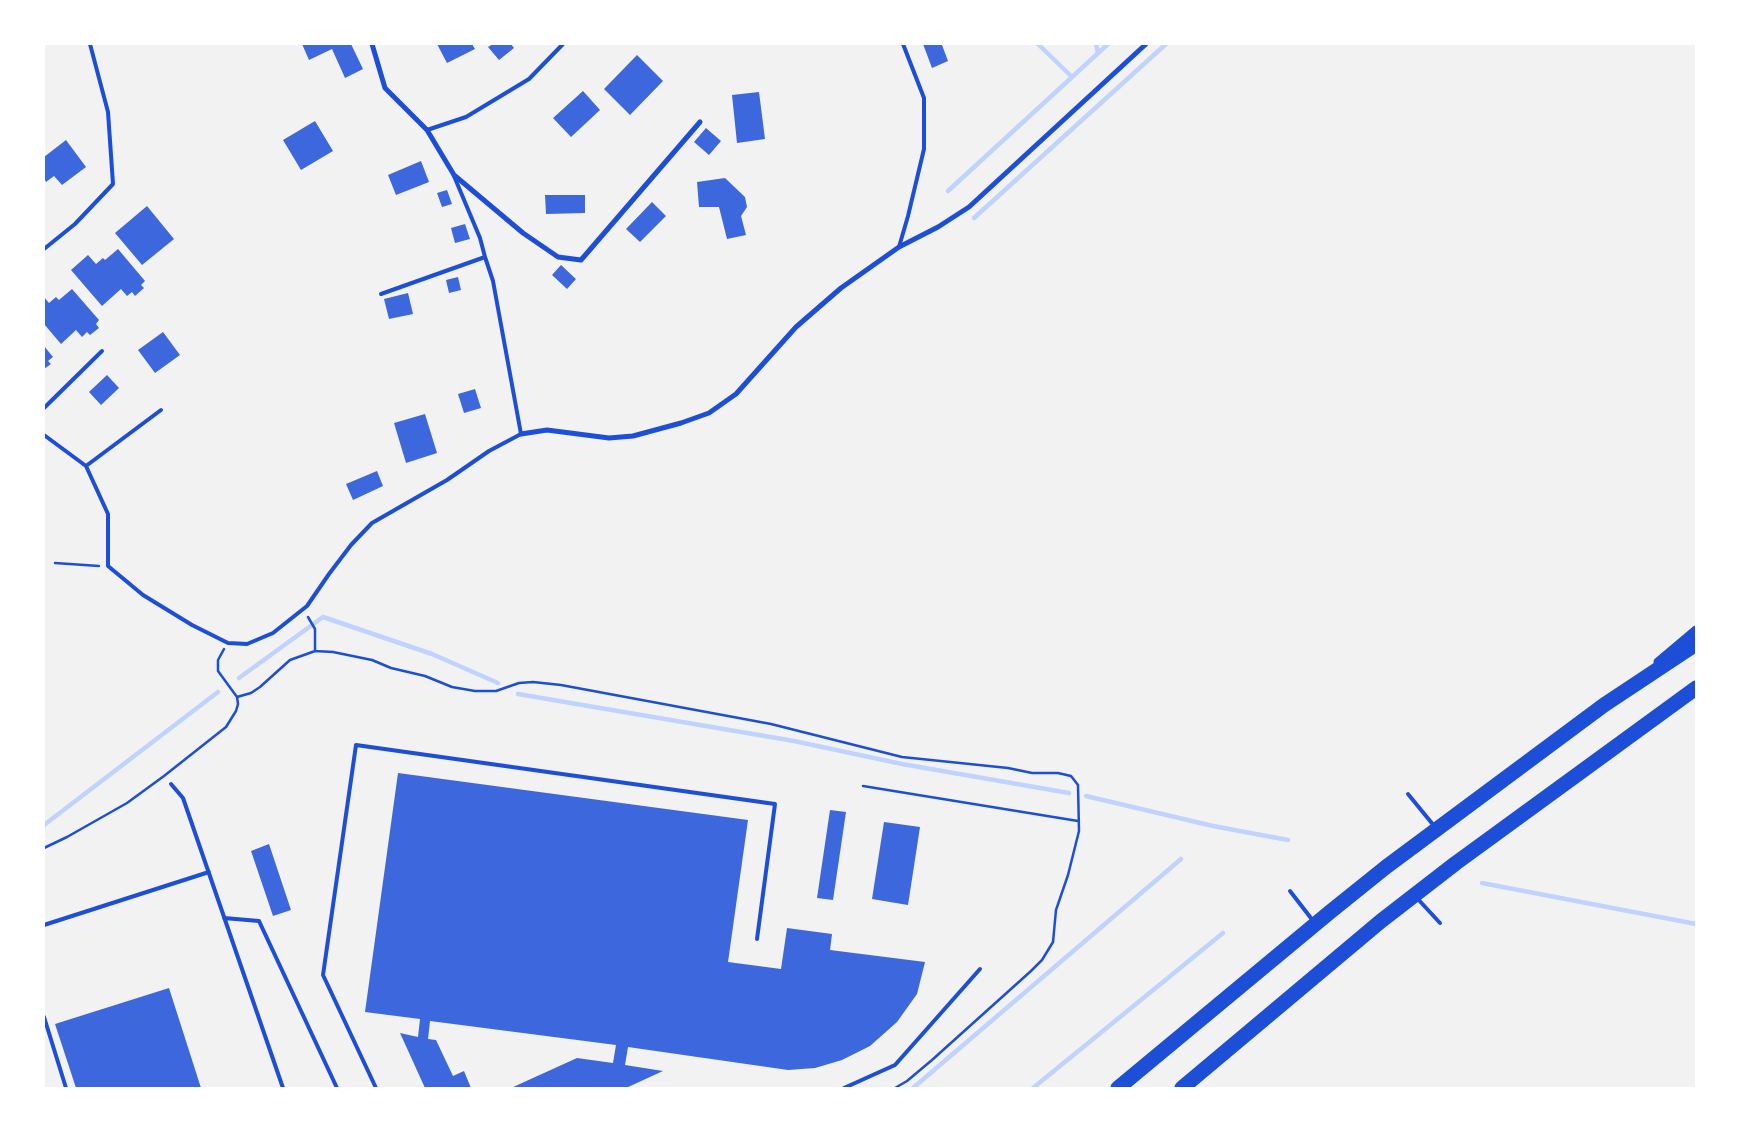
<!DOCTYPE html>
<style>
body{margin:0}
#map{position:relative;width:1740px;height:1132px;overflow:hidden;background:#f2f2f2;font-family:"Libre Baskerville",serif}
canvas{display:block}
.frame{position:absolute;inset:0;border:45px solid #fff;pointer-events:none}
</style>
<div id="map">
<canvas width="1740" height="1132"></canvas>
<div class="frame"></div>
</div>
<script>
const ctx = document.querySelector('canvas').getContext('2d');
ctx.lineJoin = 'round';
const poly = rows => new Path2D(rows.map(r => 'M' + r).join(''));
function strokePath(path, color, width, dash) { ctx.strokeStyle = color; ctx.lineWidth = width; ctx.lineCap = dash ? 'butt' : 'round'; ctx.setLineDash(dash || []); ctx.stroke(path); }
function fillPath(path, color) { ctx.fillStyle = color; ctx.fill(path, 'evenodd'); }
strokePath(poly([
 [1038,44,1072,77],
 [1096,44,1098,53],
 [948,191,1108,44],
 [974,218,1166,44],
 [239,678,323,617,432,654,498,683],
 [518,694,794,741,902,764,1069,793],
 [1086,796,1213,826,1288,840],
 [44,825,218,692],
 [1482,883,1696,924],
 [913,1088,1181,859],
 [1033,1088,1223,933]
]), '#bfd3fe', 4.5);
fillPath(poly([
 [302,44,351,44,363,69,345,78,332,49,309,60],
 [437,44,472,44,475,49,447,63],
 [493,44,511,44,514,48,499,60,488,47],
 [923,44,945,44,942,45,948,61,932,68],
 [637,55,663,81,630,115,604,89],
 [583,91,600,110,571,137,553,118],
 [759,92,765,139,737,143,732,95],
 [315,121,333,151,301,170,283,140],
 [706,128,721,141,709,155,694,142],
 [66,140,86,167,62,185,54,176,46,182,44,178,44,157],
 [421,161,429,182,396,195,388,175],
 [725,178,745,197,747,207,741,216,746,235,727,239,719,207,699,207,697,182],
 [447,190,452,204,442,207,437,193],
 [545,195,585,195,585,213,546,214],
 [652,202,666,216,640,242,626,229],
 [147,206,174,239,142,265,115,233],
 [465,224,470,239,455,243,451,228],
 [118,249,145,281,141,285,144,288,135,296,132,292,127,296,121,289,102,306,71,270,88,255,96,264,103,258,105,260],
 [561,265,576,279,567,289,552,275],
 [458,277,461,290,449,293,446,280],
 [72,289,99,320,96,324,99,328,90,335,87,332,82,337,76,330,61,344,44,324,44,297,49,303,56,297,59,300],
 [408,293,413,314,389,319,384,299],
 [163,332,180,355,155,373,138,350],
 [44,346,53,357,48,361,51,364,44,369],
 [107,375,119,388,101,405,89,392],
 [475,389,481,408,464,413,458,394],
 [425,414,437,453,406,463,394,423],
 [377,471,383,486,353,500,346,484],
 [398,773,748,820,728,962,781,969,787,928,832,934,830,950,925,962,917,994,897,1022,870,1046,842,1060,815,1068,788,1070,628,1047,625,1065,663,1071,626,1088,511,1088,577,1058,613,1063,616,1045,430,1021,428,1039,436,1040,453,1076,464,1071,471,1088,425,1088,400,1033,418,1037,420,1019,365,1012],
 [830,810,846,812,833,900,817,898],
 [884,822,920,827,908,905,872,899],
 [269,844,291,910,273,916,251,851],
 [169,988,201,1088,76,1088,55,1024]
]), '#3d67dc');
strokePath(poly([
 [55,563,99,566],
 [308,617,315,629,315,651],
 [237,697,251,693,260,687,290,660,315,651,333,652,372,660,391,668,425,676,452,687,475,691,496,691,519,683,533,682,561,685,771,724,902,757,1008,768,1032,773,1058,773,1071,776,1078,785,1079,831,1068,875,1056,910,1053,942,1042,960,1031,971,932,1060,907,1081,895,1088],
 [863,786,1078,821],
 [44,848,67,837,127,803,164,776,226,727,236,711,238,704,237,697,218,671,218,660,224,649]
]), '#1d4ed8', 2.5);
strokePath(poly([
 [427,130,466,117,529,79,563,44],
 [899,247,908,216,924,149,924,98,903,44],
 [44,249,75,224,113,184,108,112,90,44],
 [381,294,485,257,480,238,454,176],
 [44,408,102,351],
 [44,435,86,466,108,514,108,566,143,595,192,625,228,643,247,644,273,633,307,606,329,574,351,545,372,523,447,480,489,451,521,434,493,281,485,257],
 [86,466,161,410],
 [171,784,183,798,283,1088],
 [1408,794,1435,827],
 [1290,891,1314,922],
 [1416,897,1440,923],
 [224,918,259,921,337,1088],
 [44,925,209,872],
 [44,1017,66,1088],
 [376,1088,323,975,356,745,775,804,757,939],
 [844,1088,895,1065,980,969]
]), '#1d4ed8', 4);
strokePath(poly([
 [372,44,385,88,427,130,454,175,523,233,558,257,581,260,700,122],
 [521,434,547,430,609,438,633,436,681,423,709,413,736,394,796,327,841,288,899,247,938,227,969,207,1146,44]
]), '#1d4ed8', 5);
strokePath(poly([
 [1658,662,1696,630]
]), '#1d4ed8', 9);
strokePath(poly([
 [1118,1088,1330,912,1386,867,1604,705,1696,644],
 [1182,1088,1381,921,1456,863,1696,688]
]), '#1d4ed8', 15);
</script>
